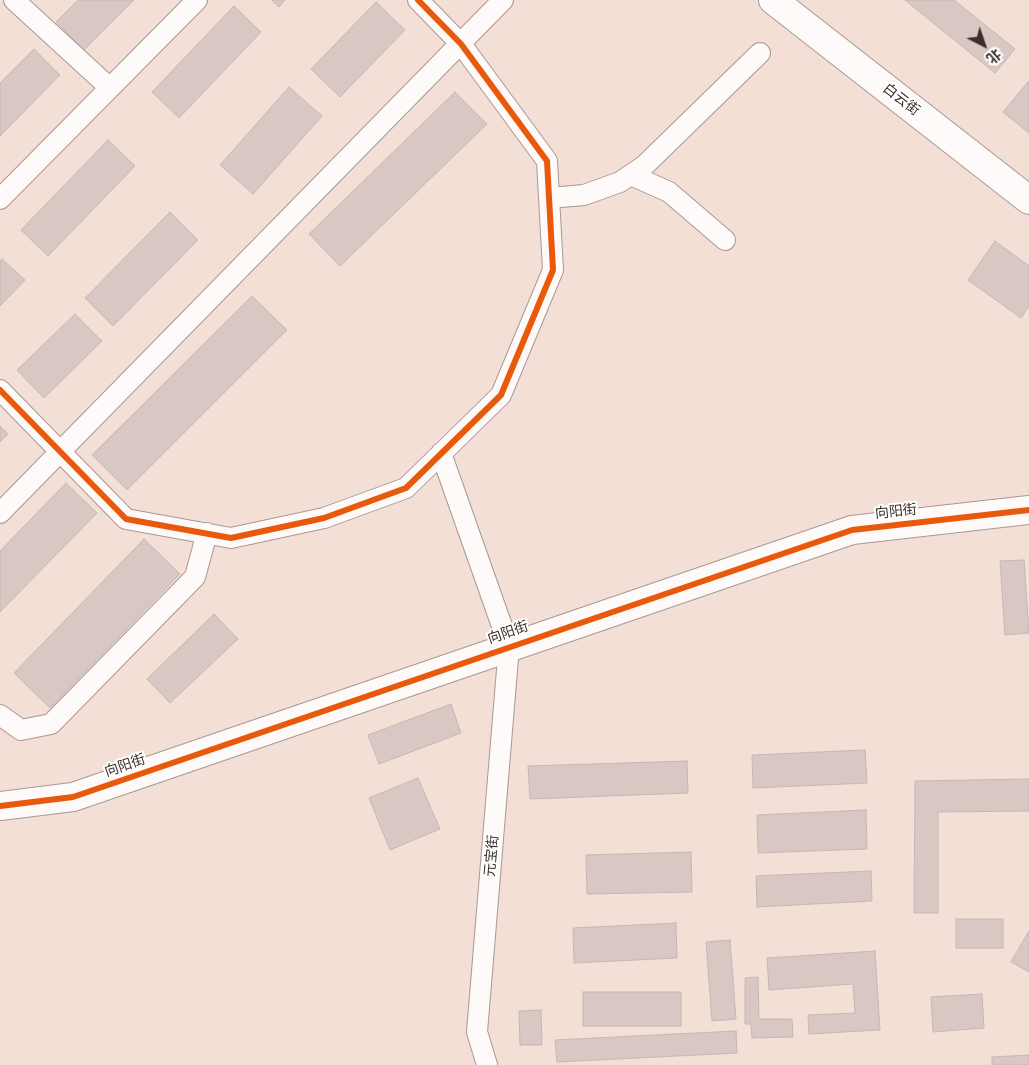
<!DOCTYPE html>
<meta charset="utf-8">
<style>
body{margin:0}
#map{position:relative;width:1029px;height:1065px;overflow:hidden;background:#f3dfd6;font-family:Helvetica,"Noto Sans SC",sans-serif}
canvas{display:block}
.north{position:absolute;left:959px;top:20px;width:50px;height:50px;-webkit-text-stroke:4px #fff;paint-order:stroke;rotate:139deg;font-size:14px;font-weight:700;line-height:20px;text-align:center;color:#3b2e28}
.north::after{content:'';display:block;margin:auto;width:18px;height:22px;background:#3b2e28;clip-path:polygon(50% 0,100% 100%,50% 72%,0 100%)}
</style>
<div id="map">
<canvas width="1029" height="1065"></canvas>
<div class="north">北</div>
</div>
<script>
const ctx = document.querySelector('canvas').getContext('2d');
ctx.lineJoin = 'round';
function fillPath(path, color) { ctx.fillStyle = color; ctx.fill(path, 'evenodd'); }
const poly = rows => new Path2D(rows.map(r => 'M' + r).join(''));
function strokePath(path, color, width, dash) { ctx.strokeStyle = color; ctx.lineWidth = width; ctx.lineCap = dash ? 'butt' : 'round'; ctx.setLineDash(dash || []); ctx.stroke(path); }
function write(font, color, halo, rows, align = 'center') {
  ctx.font = font + ' Helvetica,"Noto Sans SC",sans-serif'; ctx.lineWidth = 4; ctx.setLineDash([]); ctx.textBaseline = 'middle'; ctx.strokeStyle = halo; ctx.fillStyle = color; for (const [text, x, y, turn = 0] of rows) {
    ctx.save(); ctx.translate(x, y); ctx.rotate((+turn || 0) * Math.PI / 180); ctx.textAlign = isNaN(turn) ? turn : align; if (halo) ctx.strokeText(text, 0, 0); ctx.fillText(text, 0, 0); ctx.restore();
  }
}
const building = poly([
 [78,0,134,0,84,50,56,22,78,0],
 [272,0,285,0,279,7,272,0],
 [905,0,954,0,1015,49,995,73,905,0],
 [376,2,405,30,340,97,311,69,376,2],
 [234,6,261,32,179,118,152,92,234,6],
 [34,49,60,75,0,136,0,83,34,49],
 [1028,82,1029,82,1029,133,1003,112,1028,82],
 [289,87,322,116,253,194,220,165,289,87],
 [455,92,487,124,340,266,309,234,455,92],
 [108,140,135,166,48,256,21,230,108,140],
 [170,212,198,240,113,326,85,298,170,212],
 [995,241,1029,266,1029,306,1021,318,968,280,995,241],
 [2,259,25,280,0,306,0,261,2,259],
 [252,296,287,330,127,490,92,455,252,296],
 [75,314,102,341,44,398,17,370,75,314],
 [0,426,8,434,0,442,0,426],
 [66,483,97,513,0,612,0,551,66,483],
 [144,539,180,574,50,708,14,673,144,539],
 [1024,560,1029,633,1005,635,1000,561,1024,560],
 [214,614,238,639,170,703,147,679,214,614],
 [451,704,461,733,379,764,368,735,451,704],
 [865,750,867,783,753,788,752,755,865,750],
 [687,761,688,793,530,799,528,766,687,761],
 [418,778,440,829,390,850,369,798,418,778],
 [1029,779,1029,811,938,812,938,913,914,913,915,781,1029,779],
 [866,810,867,849,758,853,757,815,866,810],
 [691,852,692,892,587,894,586,855,691,852],
 [871,871,872,901,757,907,756,876,871,871],
 [956,919,1003,919,1003,948,956,948,956,919],
 [676,923,677,958,574,963,573,928,676,923],
 [1029,931,1029,972,1011,962,1029,931],
 [730,940,736,1019,712,1021,706,942,730,940],
 [875,951,880,1030,809,1034,808,1015,855,1013,853,984,769,990,767,958,875,951],
 [758,977,759,1019,792,1019,793,1037,752,1038,751,1024,745,1024,745,978,758,977],
 [583,992,681,992,681,1026,583,1026,583,992],
 [982,994,984,1028,933,1032,931,997,982,994],
 [541,1010,542,1045,520,1045,519,1011,541,1010],
 [736,1031,737,1053,557,1062,555,1040,736,1031],
 [1029,1055,1029,1065,992,1065,992,1057,1029,1055]
]);
fillPath(building, '#d9c7c3');
strokePath(building, '#c7b6b3', 1);
const street = poly([
 [14,0,110,88],
 [631,175,669,192,725,240],
 [549,198,584,195,620,182,645,165,760,53],
 [0,199,197,0],
 [0,390,126,519,231,538,324,518,406,488,501,395,553,270,547,161,461,44,418,0],
 [441,453,509,646,477,1032,487,1065],
 [0,513,503,0],
 [0,715,21,730,51,724,195,577,207,533]
]);
const secondary = poly([
 [773,0,1029,200],
 [0,806,73,797,852,530,1029,510]
]);
strokePath(street, '#a89992', 22);
strokePath(secondary, '#a89992', 30);
strokePath(street, '#fdfaf9', 20);
strokePath(secondary, '#fdfaf9', 28);
strokePath(poly([
 [0,390,126,519,231,538,324,518,406,488,501,395,553,270,547,161,461,44,418,0],
 [0,806,73,797,852,530,1029,510]
]), '#e8590c', 6);
write('14px', '#3b2e28', '#fff', [
 ["白云街",901,100,38],
 ["向阳街",896,512,-6],
 ["向阳街",508,633,-19],
 ["向阳街",125,766,-19],
 ["元宝街",492,856,-85]
]);
</script>
